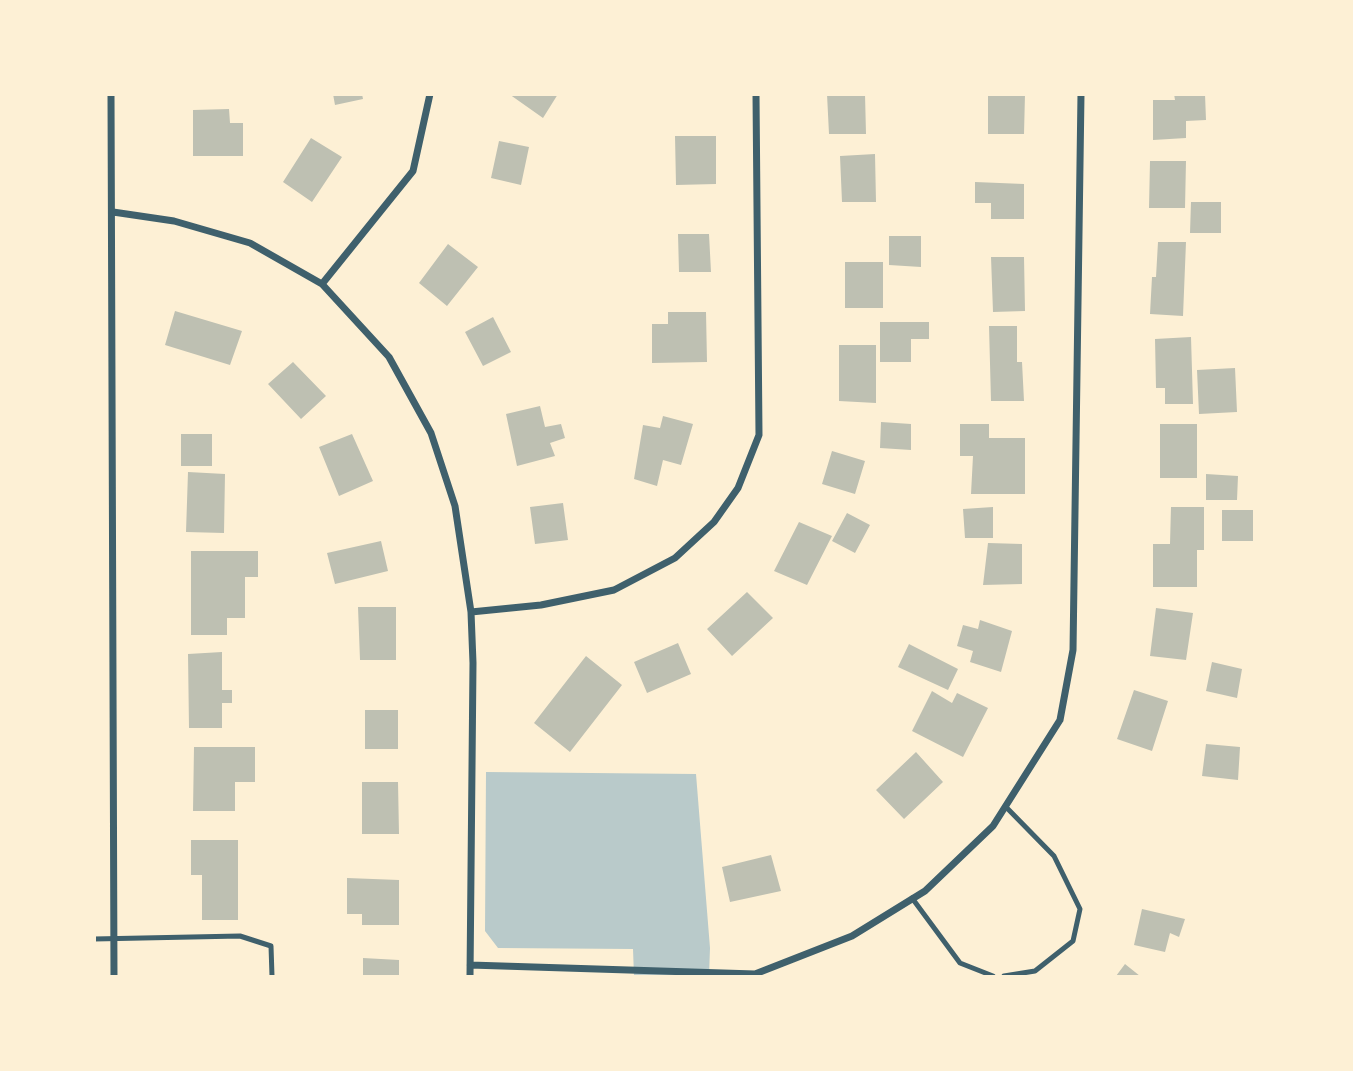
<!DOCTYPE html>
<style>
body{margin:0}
#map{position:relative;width:1353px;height:1071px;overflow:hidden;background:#fdf0d5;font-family:Overpass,sans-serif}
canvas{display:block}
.frame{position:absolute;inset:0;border:96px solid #fdf0d5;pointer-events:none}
</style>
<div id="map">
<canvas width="1353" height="1071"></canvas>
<div class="frame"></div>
</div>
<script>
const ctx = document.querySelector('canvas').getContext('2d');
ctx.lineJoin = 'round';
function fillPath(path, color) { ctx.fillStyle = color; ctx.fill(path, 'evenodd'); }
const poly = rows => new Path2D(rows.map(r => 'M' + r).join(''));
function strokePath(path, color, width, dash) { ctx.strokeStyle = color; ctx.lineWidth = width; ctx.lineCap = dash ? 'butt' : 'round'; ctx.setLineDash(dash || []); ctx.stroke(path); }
fillPath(poly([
 [486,772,696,774,710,948,709,976,634,976,633,949,498,948,485,931]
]), '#b9caca');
fillPath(poly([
 [333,94,362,94,363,99,335,105],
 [509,94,558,94,543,118],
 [827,94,865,94,866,134,829,134],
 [988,94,1025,94,1024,134,988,134],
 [1174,94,1205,94,1206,120,1186,121,1186,138,1153,140,1153,100,1175,100],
 [229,109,230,123,243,123,243,156,193,156,193,110],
 [675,136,716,136,716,184,676,185],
 [311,138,342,157,312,202,283,182],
 [499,141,529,147,521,185,491,178],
 [875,154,876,202,842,202,840,156],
 [1150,161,1186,161,1185,208,1149,208],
 [975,182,1024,184,1024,219,991,219,991,203,975,203],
 [1191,202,1221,202,1221,233,1190,233],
 [678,234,709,234,711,272,679,272],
 [889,236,921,236,921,267,889,265],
 [1158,242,1186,242,1183,316,1150,314,1152,277,1156,277],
 [448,244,478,267,447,306,419,283],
 [991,257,1024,257,1025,311,993,312],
 [845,262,883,262,883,308,845,308],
 [175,311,242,331,230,365,165,345],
 [668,312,706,312,707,362,652,363,652,324,668,324],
 [493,317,511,352,483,366,465,332],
 [880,322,929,322,929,339,911,339,911,362,880,362],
 [989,326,1017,326,1017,362,1022,362,1024,401,991,401],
 [1191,337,1193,404,1165,404,1165,388,1156,388,1155,339],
 [839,345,876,345,876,403,839,401],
 [293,362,326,396,301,419,268,384],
 [1235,368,1237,412,1199,414,1197,370],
 [540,406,545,427,561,424,565,438,550,443,555,456,517,466,506,414],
 [663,416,693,424,681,465,663,460,657,486,634,479,643,425,660,428],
 [881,422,911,424,911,450,880,448],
 [960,424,989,424,989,438,1025,438,1025,494,971,494,973,456,960,456],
 [1160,424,1197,424,1197,478,1160,478],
 [181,434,212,434,212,466,181,466],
 [352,434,373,481,339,496,319,447],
 [832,451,865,461,855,494,822,484],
 [188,472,225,474,224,533,186,532],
 [1206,474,1238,476,1237,500,1206,500],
 [563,503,568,540,535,544,530,507],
 [993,507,993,538,965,538,963,509],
 [1171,507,1204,507,1204,550,1197,550,1197,587,1153,587,1153,544,1170,544],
 [1222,510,1253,510,1253,541,1222,541],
 [847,513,870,525,855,553,832,541],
 [799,522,832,536,807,585,774,571],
 [381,541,388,571,335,584,327,553],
 [988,543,1022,544,1022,584,983,585],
 [191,551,258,551,258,577,245,577,245,618,227,618,227,635,191,635],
 [747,592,773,618,732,656,707,629],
 [358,607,396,607,396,660,360,660],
 [1156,608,1193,613,1186,660,1150,656],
 [980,620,1012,631,1001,672,970,662,973,651,957,646,963,625,978,629],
 [678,643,691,674,647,693,634,662],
 [909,644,958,669,948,690,898,667],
 [222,652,222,690,232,690,232,703,222,703,222,728,189,728,188,654],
 [586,656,622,685,570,752,534,723],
 [1212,662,1242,669,1237,698,1206,691],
 [1134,690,1168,701,1152,751,1117,739],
 [932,691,952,703,957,693,988,708,963,757,912,731],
 [365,710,398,710,398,749,365,749],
 [1206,744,1240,747,1238,780,1202,776],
 [194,747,255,747,255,782,235,782,235,811,193,811],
 [916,752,943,782,904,819,876,790],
 [362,782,398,782,399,834,362,834],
 [191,840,238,840,238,920,202,920,202,875,191,875],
 [771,855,781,891,730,902,722,867],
 [347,878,399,880,399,925,362,925,362,914,347,914],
 [1142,909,1185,919,1179,937,1170,933,1165,952,1134,945],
 [363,958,399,960,399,976,363,976],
 [1125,964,1140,976,1116,976]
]), '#bec0b2');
strokePath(poly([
 [912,898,960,963,993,976],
 [94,939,240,936,271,946,272,976],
 [1004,976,1035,971,1073,941,1080,909,1054,856,1005,806]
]), '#3f606c', 5);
strokePath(poly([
 [111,94,114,976],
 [113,212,174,221,250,243,322,284,389,357,431,433,455,506,471,612,473,663,470,976],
 [322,284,413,171,430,94],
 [471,612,541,605,614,590,675,558,714,522,738,488,759,435,756,94],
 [470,965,755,974,852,936,925,891,993,826,1060,720,1073,650,1081,94]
]), '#3f606c', 7);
</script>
